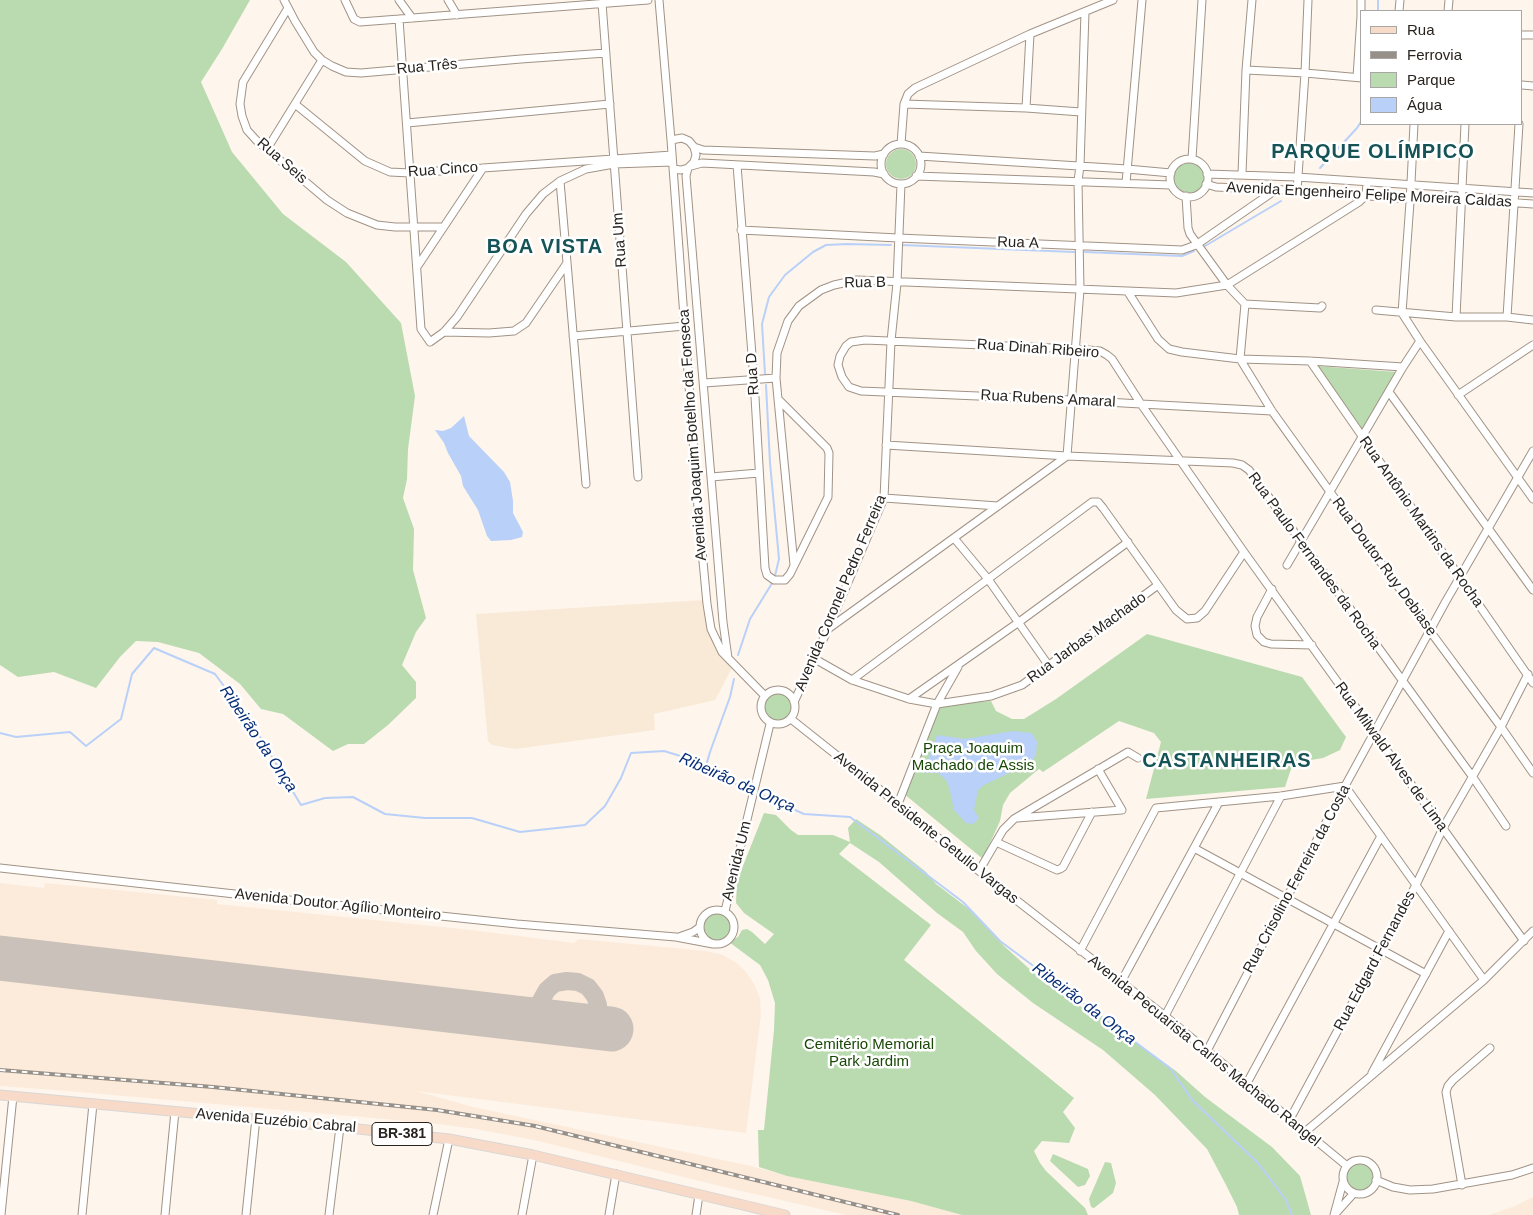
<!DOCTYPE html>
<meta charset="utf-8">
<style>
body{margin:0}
#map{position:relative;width:1533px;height:1215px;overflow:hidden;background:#fef5ec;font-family:Helvetica,sans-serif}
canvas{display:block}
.legend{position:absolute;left:1360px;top:10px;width:162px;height:115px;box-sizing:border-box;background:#fff;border:1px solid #a9a7a5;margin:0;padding:6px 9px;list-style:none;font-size:15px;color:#28231e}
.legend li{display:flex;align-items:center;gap:10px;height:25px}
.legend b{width:25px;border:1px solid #a9a7a5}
</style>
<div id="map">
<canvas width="1533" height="1215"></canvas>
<ul class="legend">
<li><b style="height:6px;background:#f8dac8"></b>Rua</li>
<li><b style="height:6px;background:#979089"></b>Ferrovia</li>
<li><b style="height:14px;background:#badab0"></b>Parque</li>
<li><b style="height:14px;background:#b9d0f8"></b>Água</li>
</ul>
</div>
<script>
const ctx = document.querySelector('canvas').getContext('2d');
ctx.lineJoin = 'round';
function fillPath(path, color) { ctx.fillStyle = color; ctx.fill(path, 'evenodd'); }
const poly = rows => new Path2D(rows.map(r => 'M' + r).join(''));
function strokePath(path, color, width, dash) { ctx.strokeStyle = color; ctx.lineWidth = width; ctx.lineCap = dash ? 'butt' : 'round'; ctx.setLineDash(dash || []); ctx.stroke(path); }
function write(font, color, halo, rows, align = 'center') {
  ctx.font = font + ' Helvetica,sans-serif'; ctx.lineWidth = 5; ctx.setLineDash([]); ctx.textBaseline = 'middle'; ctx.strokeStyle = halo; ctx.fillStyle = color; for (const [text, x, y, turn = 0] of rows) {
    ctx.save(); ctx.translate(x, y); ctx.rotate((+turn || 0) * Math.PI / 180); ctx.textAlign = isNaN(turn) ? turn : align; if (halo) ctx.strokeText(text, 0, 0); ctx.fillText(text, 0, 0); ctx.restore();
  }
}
fillPath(poly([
 [704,600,720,653,732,668,715,700,654,714,655,730,515,749,492,745,488,741,476,614]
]), '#f9ead7');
fillPath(poly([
 [0,883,44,888,45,883,217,900,217,904,471,930,574,943,579,939,706,951,723,955,738,964,746,972,754,984,760,998,761,1015,746,1133,416,1091,473,1107,751,1166,787,1176,911,1201,962,1215,846,1215,720,1186,534,1140,476,1129,430,1123,68,1091,0,1086],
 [1533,1197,1533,1215,1489,1215,1515,1206]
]), '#fcebdb');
fillPath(poly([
 [0,0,250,0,222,49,201,82,232,152,283,214,346,262,401,323,415,396,408,449,407,479,403,498,414,529,413,570,426,618,416,632,402,665,416,682,416,698,388,725,364,744,348,744,333,751,283,714,261,709,240,684,199,653,158,642,136,641,120,657,96,688,54,672,18,677,0,665],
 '886 164a15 15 0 1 1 30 0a15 15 0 1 1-30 0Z',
 '1174 178a15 15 0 1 1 30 0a15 15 0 1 1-30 0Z',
 [1316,366,1397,372,1362,430],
 [1147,634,1302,677,1346,737,1340,750,1323,758,1293,763,1285,787,1146,799,1161,742,1154,733,1119,721,1043,772,1039,769,1010,793,1003,805,1000,821,983,859,903,793,938,705,991,701,996,711,1012,719,1024,719,1056,699],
 '763 708a15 15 0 1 1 30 0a15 15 0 1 1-30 0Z',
 [764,813,776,815,791,830,798,835,833,835,850,842,848,828,856,819,880,835,926,872,936,884,969,909,1004,946,1044,982,1071,1001,1098,1016,1176,1071,1205,1097,1272,1147,1300,1176,1311,1215,1239,1215,1237,1207,1225,1183,1207,1149,1155,1095,1103,1050,1033,1003,997,974,976,951,963,932,937,913,879,862,850,843,839,854,931,925,904,960,1074,1098,1063,1112,1075,1128,1069,1143,1042,1141,1034,1151,1040,1163,1046,1171,1085,1208,1088,1215,962,1215,911,1201,787,1176,759,1167,758,1130,764,1130,774,1030,775,1003,768,980,760,965,729,942,738,937,742,930,747,929,752,932,765,944,774,934,744,913,736,903,737,881],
 '702 927a15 15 0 1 1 30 0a15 15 0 1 1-30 0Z',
 [1053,1154,1088,1169,1090,1176,1085,1185,1078,1187,1050,1161],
 [1105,1162,1111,1163,1116,1183,1113,1193,1094,1208,1091,1207,1089,1199],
 '1346 1177a14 14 0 1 1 28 0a14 14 0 1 1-28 0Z'
]), '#badab0');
fillPath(poly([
 [464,416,469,436,504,472,510,482,513,501,513,513,523,532,522,537,511,540,491,541,487,536,478,510,463,486,461,476,448,453,444,443,435,430,443,431,451,428],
 [1013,731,1032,733,1037,742,1036,755,1030,763,984,785,978,790,974,810,979,818,973,824,966,823,954,810,949,787,946,780,938,773,923,773,937,735,965,739]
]), '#b9d0f8');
strokePath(poly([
 [1378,11,1378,0],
 [1320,168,1357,128,1362,120],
 [902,245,1074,252],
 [1205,246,1281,201],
 [1085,252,1182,256,1194,251],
 [765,374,762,324,769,297,785,275,813,252,826,245,847,244,891,245],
 [738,655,750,619,774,580,779,559,770,463,766,385],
 [0,733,16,737,70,732,86,746,121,719,132,674,154,648,215,674,252,724,301,805,325,798,353,797,385,814,425,818,472,818,520,832,585,825,605,806,621,778,631,753,664,751,687,758,705,770,752,791],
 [705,769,710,752,730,697,734,679],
 [757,793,804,814,850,817,963,902,1000,941,1170,1068,1193,1101,1258,1163,1286,1200,1292,1215]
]), '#b9d0f8', 2);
strokePath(poly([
 [513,1018,532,1011,538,1006,547,990,555,983,567,981,578,982,588,987,595,996,598,1005,595,1028]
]), '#cac2ba', 18);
strokePath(poly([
 [0,958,611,1029]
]), '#cac2ba', 45);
const minor = poly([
 [284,0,295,21,314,52,322,60,332,66,346,72,361,73,521,59,606,53],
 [345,0,354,19,360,22,648,0],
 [399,0,412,18],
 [448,0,457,15],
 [659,0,671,140,698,508,707,604,711,629,722,652,765,696],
 [602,3,638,477],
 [288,8,243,82,240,104,242,116,247,130,256,140,327,200,347,213,377,225,395,227,443,227],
 [1399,11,1400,0],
 [1448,11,1449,0],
 [399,19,421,329,430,342,444,332,457,317,526,214,543,194,560,181,586,169,614,164,672,162],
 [1522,35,1533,35],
 [1246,70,1305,73,1362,78],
 [1357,77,1361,16,1361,0],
 [1522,85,1533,86],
 [295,104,365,161,390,172,410,173,672,155],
 [904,104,1026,108,1081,112],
 [1026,108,1030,34],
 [407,123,610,104],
 [1414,124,1410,202,1402,313,1420,341,1533,499],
 [671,140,682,138,689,141,694,147,696,155,694,162,688,168,681,170,673,169],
 [901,144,904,104,908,94,915,88,1030,34,1113,0],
 '881 164a20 20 0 1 1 40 0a20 20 0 1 1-40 0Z',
 [694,147,703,150,875,156,884,154],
 [267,149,322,60],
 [919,156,1127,169,1171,173],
 [1192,159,1202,0],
 '1170 178a19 19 0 1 1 38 0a19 19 0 1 1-38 0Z',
 [737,165,754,380,765,568,767,575,774,580,785,580,790,574,828,497,829,453,827,448,778,399,776,378,777,353,788,321,799,306,821,290,834,285,857,280,1176,293,1227,285,1359,202,1366,195,1367,183],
 [691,166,702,163,874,172,884,174],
 [688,168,686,176,723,622,728,658],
 [1207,174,1297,177,1533,193],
 [1242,174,1246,70,1252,0],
 [916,176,1171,185],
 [560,181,586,484],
 [1126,183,1142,0],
 [1206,184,1216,187,1286,190,1410,199,1461,199,1533,204],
 [1297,191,1305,73,1308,0],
 [1186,196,1188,228,1190,234,1227,285,1245,304,1320,308,1322,306],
 [741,230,898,238,1182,250,1196,245,1277,189],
 [417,267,483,168],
 [1128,292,1158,339,1169,349,1182,352,1240,359,1310,361,1403,367],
 [1245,304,1240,359,1272,411,1430,631,1501,727,1533,773],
 [1376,310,1456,317,1507,317,1533,320],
 [1456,317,1465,124],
 [1507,317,1519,124],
 [444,332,489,333,514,331,526,323,567,263],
 [573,336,685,326],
 [1310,361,1533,683],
 [704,383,776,378],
 [1389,392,1533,590],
 [1458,395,1533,345],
 [778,399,794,565],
 [1272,411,1141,404,1071,400,861,391,849,387,842,377,838,365,840,356,846,346,851,342,865,340,1076,349,1100,351,1107,355,1112,359,1141,404,1244,552,1524,941],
 [886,445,1067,456,1233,463,1242,465,1249,470,1472,776,1506,826],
 [711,477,759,473],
 [884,498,998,506],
 [954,538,988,579,1049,666],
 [1287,565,1403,367,1420,341],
 [1272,589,1257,617,1255,626,1257,635,1264,642,1271,644,1312,645],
 [828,629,1067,456,1080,290,1078,181,1080,166,1085,12],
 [815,659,852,680,909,699,937,704,991,696,1022,685,1158,585],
 [852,680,1092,502,1098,502,1103,508,1176,610,1187,619,1197,618,1205,611,1244,552],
 '761 707a17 17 0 1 1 34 0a17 17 0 1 1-34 0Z',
 [909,699,1019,622,1128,542],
 [794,702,828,629,884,498,891,341,897,283,901,184],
 [791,719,898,804,905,811,979,871,1165,1016,1347,1166],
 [898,804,937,704,958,667],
 [1017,818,1122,810,1098,769],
 [996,842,1057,870,1060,869,1063,867,1092,812],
 [1194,848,1426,974],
 [0,868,307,902,517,924,676,937,713,944],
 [979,871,1003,830,1014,819,1128,752,1138,758],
 '700 927a17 17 0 1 1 34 0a17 17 0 1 1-34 0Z',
 [725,911,770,724],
 [679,937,693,932,700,927],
 [1080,951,1156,808,1281,796,1345,786,1484,980],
 [1121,982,1219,802],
 [1165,1016,1281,796],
 [1207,1051,1345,786,1446,601,1533,451],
 [1372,1073,1449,931],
 [1247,1083,1381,836],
 [1290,1119,1416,885,1443,828,1501,727,1528,674],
 [1305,1132,1484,980,1533,931],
 '1343 1177a17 17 0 1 1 34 0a17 17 0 1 1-34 0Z',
 [1376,1180,1393,1187,1410,1190,1433,1189,1512,1175,1533,1168],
 [1462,1185,1446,1092,1448,1086,1453,1080,1490,1048],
 [1336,1213,1354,1193],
 [1,1215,13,1096],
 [82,1215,93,1104],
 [165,1215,175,1111],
 [246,1215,256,1118],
 [329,1215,340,1127],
 [433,1215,449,1139],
 [522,1215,533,1155],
 [609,1215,616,1174],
 [696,1215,699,1195],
 [1334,1215,1343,1182]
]);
const major = poly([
 [0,1095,340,1127,449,1139,533,1155,785,1215]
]);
strokePath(minor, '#a19386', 9);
strokePath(major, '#d8d7d6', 11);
strokePath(minor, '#fff', 7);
strokePath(major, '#f8dac8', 9);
const rail = poly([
 [0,1070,213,1087,437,1110,535,1126,898,1215]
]);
strokePath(rail, '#979089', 4);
strokePath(rail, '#fff', 2, [5.5]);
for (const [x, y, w] of [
 [402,1134,60]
]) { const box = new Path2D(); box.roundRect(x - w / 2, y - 11.5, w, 23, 4); ctx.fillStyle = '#fff'; ctx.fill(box); strokePath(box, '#28231e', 1); }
write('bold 14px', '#28231e', null, [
 ["BR-381",402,1134]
]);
write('15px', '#28231e', '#fff', [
 ["Rua Três",427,67,-5],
 ["Rua Seis",282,161,41],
 ["Rua Cinco",443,170,-4],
 ["Avenida Engenheiro Felipe Moreira Caldas",1369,195,3],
 ["Rua Um",620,240,-94],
 ["Rua A",1018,243,2],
 ["Rua B",865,283,-1],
 ["Rua Dinah Ribeiro",1038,349,4],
 ["Rua D",753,374,-94],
 ["Rua Rubens Amaral",1048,399,3],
 ["Avenida Joaquim Botelho da Fonseca",693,435,-94],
 ["Rua Antônio Martins da Rocha",1421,522,55],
 ["Rua Paulo Fernandes da Rocha",1314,561,54],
 ["Rua Doutor Ruy Debiase",1384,567,54],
 ["Avenida Coronel Pedro Ferreira",841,593,-67],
 ["Rua Jarbas Machado",1087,638,-36],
 ["Rua Milwald Alves de Lima",1391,757,54],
 ["Avenida Presidente Getulio Vargas",926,828,39],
 ["Avenida Um",737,861,-76],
 ["Rua Crisolino Ferreira da Costa",1297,879,-62],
 ["Avenida Doutor Agílio Monteiro",338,905,6],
 ["Rua Edgard Fernandes",1375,961,-62],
 ["Avenida Pecuarista Carlos Machado Rangel",1204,1051,39],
 ["Avenida Euzébio Cabral",276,1121,5]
]);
write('15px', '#184804', '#fff', [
 ["Praça Joaquim",973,749],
 ["Machado de Assis",973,766],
 ["Cemitério Memorial",869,1045],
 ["Park Jardim",869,1062]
]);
write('italic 16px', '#072d77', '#fff', [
 ["Ribeirão da Onça",258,739,56],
 ["Ribeirão da Onça",737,783,24],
 ["Ribeirão da Onça",1084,1004,37]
]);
ctx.letterSpacing = '1px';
write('bold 20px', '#165356', '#fff', [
 ["PARQUE OLÍMPICO",1373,152],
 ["BOA VISTA",545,247],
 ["CASTANHEIRAS",1227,761]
]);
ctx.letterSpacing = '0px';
</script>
